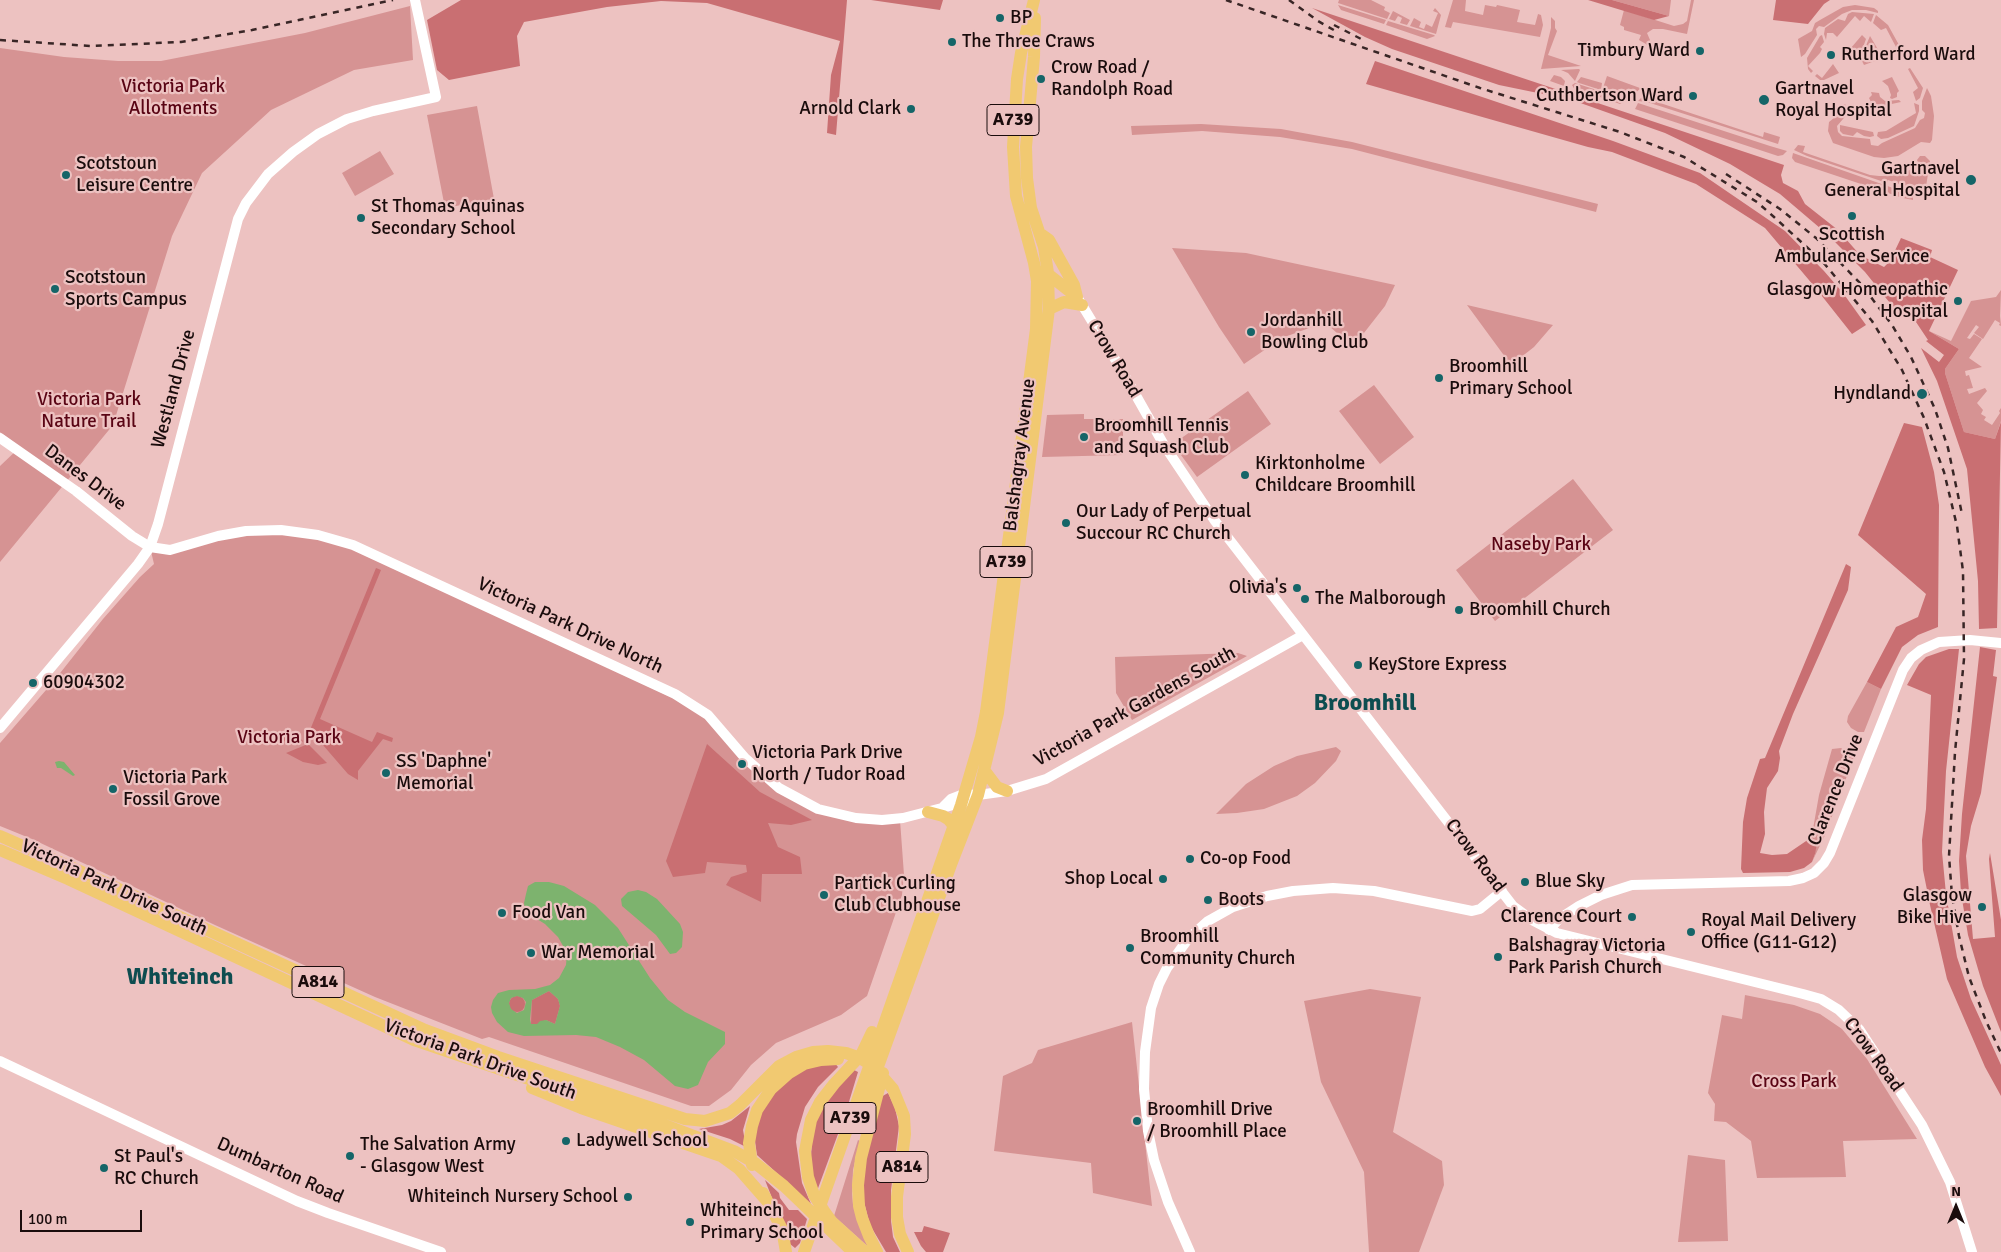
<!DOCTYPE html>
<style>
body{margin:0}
#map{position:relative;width:2001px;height:1252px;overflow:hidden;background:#edc2c1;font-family:Signika,sans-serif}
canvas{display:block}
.north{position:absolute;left:1931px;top:1182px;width:50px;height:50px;-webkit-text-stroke:4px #edc2c1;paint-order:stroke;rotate:0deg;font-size:14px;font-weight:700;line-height:20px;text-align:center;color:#1a0c0c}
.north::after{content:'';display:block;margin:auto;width:18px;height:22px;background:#1a0c0c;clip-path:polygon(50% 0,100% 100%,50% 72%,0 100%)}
.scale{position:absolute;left:20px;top:1210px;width:122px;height:22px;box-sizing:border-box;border:2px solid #1a0c0c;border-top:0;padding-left:6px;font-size:15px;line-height:18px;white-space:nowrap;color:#1a0c0c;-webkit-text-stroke:4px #edc2c1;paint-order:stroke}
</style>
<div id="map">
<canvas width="2001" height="1252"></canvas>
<div class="north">N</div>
<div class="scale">100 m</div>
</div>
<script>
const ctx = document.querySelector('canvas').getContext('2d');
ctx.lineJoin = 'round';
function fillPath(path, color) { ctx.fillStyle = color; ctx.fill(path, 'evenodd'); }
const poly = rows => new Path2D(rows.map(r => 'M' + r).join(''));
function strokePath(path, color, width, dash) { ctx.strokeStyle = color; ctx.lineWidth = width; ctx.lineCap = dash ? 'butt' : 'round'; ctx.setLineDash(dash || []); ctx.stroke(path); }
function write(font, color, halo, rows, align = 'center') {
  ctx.font = font + ' Signika,sans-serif'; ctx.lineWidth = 4.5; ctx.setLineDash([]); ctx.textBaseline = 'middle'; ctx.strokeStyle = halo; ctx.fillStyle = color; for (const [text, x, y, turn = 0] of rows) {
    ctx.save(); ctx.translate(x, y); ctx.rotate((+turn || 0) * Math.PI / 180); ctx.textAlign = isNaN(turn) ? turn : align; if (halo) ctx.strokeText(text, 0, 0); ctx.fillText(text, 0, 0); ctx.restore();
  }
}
fillPath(poly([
 [1339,0,1371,0,1385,7,1384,10,1390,13,1387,19,1338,3],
 [1453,0,1466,0,1465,11,1483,15,1485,5,1496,7,1497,5,1520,10,1517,22,1535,25,1538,14,1541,15,1543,25,1540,37,1453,22,1451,28,1445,27],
 [1612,0,1671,0,1669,16],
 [1691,0,1694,0,1687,34,1663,29,1653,29,1647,33,1650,40,1648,47,1646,44,1639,40,1641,35,1624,30,1624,27,1620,25,1624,10,1674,26,1683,24,1687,21],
 [1338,5,1386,20,1384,24,1341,10],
 [1855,5,1874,8,1878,11,1878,13,1866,10,1852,10,1842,14,1824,27,1819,26,1816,29,1817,35,1805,54,1801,57,1798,39,1812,31,1815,23,1820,20,1843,7],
 [410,6,413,60,354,70,271,110,202,173,172,236,113,425,0,562,0,466,20,447,0,432,0,48,64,57,118,61,161,61,305,33],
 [1435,8,1441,15,1436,34,1410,26,1414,18,1421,22,1419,27,1424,29,1426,24,1432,27,1438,13,1433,11],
 [1393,11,1410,20,1407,25,1400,23,1402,18,1398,16,1395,21,1389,19],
 [1852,12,1874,14,1871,22,1864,16,1860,21,1855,16,1837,37,1833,33,1827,33,1826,40,1824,34,1825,28,1838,19,1845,21,1848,14],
 [1876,15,1888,25,1899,45,1896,47,1886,28,1881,30,1873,23],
 [1551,17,1555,21,1555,28,1557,31,1548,55,1581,66,1541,69,1551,28],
 [1388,21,1434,35,1435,36,1427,39,1386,25],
 [1822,35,1824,42,1820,47,1822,49,1820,53,1808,66,1813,71,1811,73,1808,69,1807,58,1820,36],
 [1862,35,1866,39,1862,50,1853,54,1851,60,1848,59,1845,55],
 [1870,36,1883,58,1864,65,1862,61,1869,57,1869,52,1865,48],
 [1833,64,1839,73,1824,80,1820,80,1815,76,1817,74,1822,78],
 [1910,68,1923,88,1920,98,1916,101,1913,92,1918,88,1908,69],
 [1561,70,1579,69,1580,70,1575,81,1568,73],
 [1554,75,1561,77,1565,81,1564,86,1550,81],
 [1607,76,1640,88,1640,89,1628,99,1602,91],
 [1581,77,1602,83,1601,90,1579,83,1577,82],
 [1892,77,1899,91,1897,93,1897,97,1892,99,1890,98,1891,95,1888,86,1882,81],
 [1575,83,1600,91,1598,97,1575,90,1572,85],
 [1927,88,1931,96,1934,116,1932,140,1930,143,1921,142,1898,156,1884,158,1874,157,1833,143,1828,131,1829,122,1840,113,1838,108,1845,104,1848,109,1855,105,1837,126,1838,132,1842,136,1870,139,1871,145,1878,146,1882,143,1915,128,1920,120,1924,118,1925,113,1922,110,1922,101],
 [1647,92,1649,92,1648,99,1763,137,1764,132,1780,137,1778,144,1647,102,1638,101],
 [1871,92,1879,93,1880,97,1885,101,1899,100,1901,102,1868,109,1867,107,1872,104,1869,98,1872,95],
 [1605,93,1626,100,1620,104,1600,97,1601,94],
 [1638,103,1770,146,1787,151,1783,155,1778,156,1635,109],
 [1914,103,1919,105,1919,111,1914,126,1888,138,1881,139,1877,136,1878,132,1886,131,1916,113],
 [477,106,494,199,445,208,427,115],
 [1201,124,1281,129,1352,142,1598,204,1596,212,1352,149,1280,137,1202,131,1132,135,1131,126],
 [1840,125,1873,132,1874,136,1870,137,1864,136,1857,132,1853,136,1843,134,1840,131],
 [1798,145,1805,146,1803,152,1870,175,1879,176,1892,176,1910,170,1919,164,1917,160,1920,156,1925,156,1930,161,1925,193,1912,192,1899,186,1899,184,1888,180,1887,183,1807,156,1794,150],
 [380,151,394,174,355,196,342,173],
 [1793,153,1913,195,1913,200,1903,198,1795,162,1792,158],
 [1172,248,1246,253,1395,285,1385,306,1353,347,1329,326,1320,324,1282,338,1244,364,1219,327],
 [2001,290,2000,316,2001,326,1999,325,2000,323,1995,320,1983,339,1974,333,1979,327,1976,325,1967,338,1970,339,1974,334,1982,339,1969,358,1982,367,1965,371,1966,376,1969,375,1973,388,1967,389,1969,394,1985,388,1987,391,1977,403,1983,410,1981,414,1986,417,1984,420,1992,425,2000,413,1999,411,2001,408,2001,421,1995,439,1964,432,1945,373,1945,369,1959,349,1929,331,1951,341,1971,301,1996,297],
 [1467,305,1553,325,1534,347,1511,365],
 [1374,385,1414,437,1380,464,1339,411],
 [1248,391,1271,424,1197,477,1173,444],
 [1084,414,1084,419,1123,419,1123,455,1042,457,1047,415],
 [1573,479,1613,530,1495,621,1456,570],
 [281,530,353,545,708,715,779,788,818,809,900,820,904,875,902,895,867,996,841,1015,776,1043,751,1065,731,1090,709,1106,691,1106,489,1037,482,1039,375,997,215,925,32,839,0,826,0,743,53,682,103,619,140,577,154,564,150,547,170,550,218,536],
 [1238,653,1247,656,1132,720,1116,693,1115,657],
 [1867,682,1881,689,1864,732,1858,732,1851,728,1847,722,1848,716],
 [1336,747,1341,751,1336,761,1315,783,1297,796,1264,809,1237,813,1216,814,1246,784,1274,766,1297,756],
 [1841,748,1854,757,1825,835,1812,862,1815,854,1812,837,1808,839,1813,829,1819,795,1832,749],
 [1370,989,1421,997,1393,1132,1442,1161,1444,1185,1419,1252,1369,1252,1364,1172,1321,1082,1304,1001],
 [1745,995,1794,1005,1820,1014,1842,1029,1867,1059,1917,1139,1843,1141,1846,1177,1757,1178,1751,1141,1726,1122,1714,1121,1715,1104,1708,1093,1722,1015,1742,1019],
 [1132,1022,1152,1206,1093,1193,1091,1163,994,1151,1003,1076,1032,1063,1038,1050],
 [858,1140,860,1141,853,1170,852,1194,853,1204,874,1252,834,1216],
 [1688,1155,1725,1160,1728,1241,1678,1242]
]), '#d69393');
fillPath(poly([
 [461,0,847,0,836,135,827,133,831,75,840,41,707,3,661,1,607,7,524,22,517,36,520,66,449,80,437,70,427,20],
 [871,0,943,0,940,10],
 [1588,0,1612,0,1669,16,1654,20],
 [1776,0,1830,0,1824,4,1808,24,1773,20],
 [1312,8,1784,165,1781,175,1783,183,1798,191,1805,204,1838,230,1860,255,1884,267,1890,261,1901,238,1932,250,1930,257,1958,270,1929,331,1959,349,1945,369,1945,373,1964,432,1995,439,2001,422,1997,628,1979,629,1978,581,1967,469,1937,381,1921,348,1939,362,1944,355,1926,341,1928,340,1910,313,1902,318,1865,272,1827,234,1780,194,1730,164,1665,133,1572,100,1499,85,1392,49,1365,37],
 [1375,61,1613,141,1700,173,1785,231,1824,271,1843,293,1866,325,1852,334,1814,286,1765,228,1696,184,1612,152,1588,147,1366,84],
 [1904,423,1922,427,1934,472,1939,505,1938,627,1918,635,1902,647,1881,689,1867,682,1896,627,1918,617,1926,594,1858,535],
 [1846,564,1851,567,1848,590,1793,714,1779,751,1780,758,1778,771,1767,788,1764,812,1765,834,1760,853,1772,855,1787,854,1812,837,1817,843,1815,854,1812,862,1804,868,1790,872,1743,873,1741,869,1743,822,1747,798,1760,759,1765,758],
 [376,568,381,570,320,719,372,742,377,732,393,738,392,742,383,739,358,771,358,780,348,774,310,730],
 [1980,647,1996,650,1993,676,1997,677,1981,793,1971,826,1966,856,1973,939,1995,937,1989,859,1990,853,2001,920,2001,1032,1983,986,1968,935,1961,893,1959,861,1962,814],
 [1949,649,1959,649,1946,771,1942,852,1946,894,1957,957,1971,999,2001,1065,2001,1096,1985,1067,1947,979,1930,905,1923,870,1922,840,1926,809,1931,695,1907,685,1919,664,1926,657],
 [284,735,295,739,297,735,303,741,299,745,292,745,282,740],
 [308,744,327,763,318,765,303,762,286,753],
 [707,744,760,792,812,820,791,825,768,823,778,847,800,857,802,874,762,874,761,902,726,885,731,877,747,872,746,865,707,862,705,873,673,877,666,861],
 [549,991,558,999,560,1006,555,1024,546,1020,538,1024,531,1024,532,1000],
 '509 1004a8 8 0 1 1 16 0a8 8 0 1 1-16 0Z',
 [834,1062,838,1067,818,1087,805,1107,797,1134,796,1142,802,1183,811,1204,757,1155,754,1134,766,1101,800,1070],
 [852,1069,858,1072,845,1115,817,1191,810,1167,814,1119],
 [888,1093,895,1108,899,1126,891,1190,891,1221,893,1237,900,1252,886,1252,870,1225,864,1202,862,1174,879,1098],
 [750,1106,743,1130,746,1147,730,1139,699,1129,722,1125,731,1121],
 [765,1180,779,1193,780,1198,789,1210,798,1210,807,1219,800,1243,795,1248,790,1244],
 [924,1226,950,1233,943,1252,926,1252,921,1246,914,1232,922,1232]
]), '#c96f72');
fillPath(poly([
 [59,761,64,762,75,775,73,776,61,768,57,768,55,762],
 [535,882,549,882,564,886,595,905,618,928,650,978,668,1000,685,1012,725,1032,725,1044,708,1062,698,1085,688,1089,675,1086,644,1060,620,1047,596,1037,576,1035,524,1036,508,1032,497,1022,492,1013,491,1007,493,1000,498,993,509,990,535,989,550,985,559,978,566,965,567,953,558,937,545,924,529,914,525,910,524,903,526,894,528,886],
 [549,991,558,999,560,1006,555,1024,546,1020,540,1021,537,1024,531,1024,530,1019,532,1000],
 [517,996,523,998,526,1002,524,1010,517,1013,511,1009,509,1003,511,998],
 [638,890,646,892,657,899,680,924,683,932,682,947,676,953,670,954,656,935,622,906,621,899,628,892]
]), '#7db36e');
strokePath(poly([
 [1079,300,1121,369,1164,445,1215,521,1513,906,1532,920,1557,933,1803,994,1821,999,1839,1010,1859,1029,1922,1125,1950,1182,1972,1252],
 [0,438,76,491,132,536,150,547,170,550,218,536,246,531,281,530,318,535,353,545,675,694,708,715,745,758,779,788,818,809,856,818,882,820,903,818,965,802],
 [0,728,138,564,150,547,158,524,238,219,246,203,268,174,293,152,318,134,347,119,373,111,436,97,415,0],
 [943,807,951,799,964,794,978,795,1007,791,1046,779,1303,635],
 [1549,930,1559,919,1579,906,1601,895,1632,885,1789,881,1803,878,1814,873,1824,863,1830,853,1903,670,1911,658,1921,650,1939,642,1970,640,2001,643],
 [0,1061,297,1201,328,1213,441,1252],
 [1190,1252,1168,1202,1154,1160,1148,1131,1144,1089,1145,1052,1151,1008,1159,984,1167,968,1188,939,1208,921,1233,907,1267,896,1293,891,1333,888,1374,891,1472,911,1480,909,1502,891]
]), '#fff', 10);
strokePath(poly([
 [1042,235,1049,240,1074,285,1077,297],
 [1044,271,1077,297],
 [1049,309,1064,302,1082,305],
 [985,771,997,787,1007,791],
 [928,812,943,816,948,819,953,825],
 [0,836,71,867,425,1030,498,1057,685,1119,705,1121,730,1113,740,1105,779,1066,796,1057,813,1052,828,1051,846,1053,860,1058,874,1067,893,1089,904,1116,905,1134,897,1197,897,1217,900,1234,908,1252],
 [0,850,68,879,414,1040,665,1125,734,1151,755,1163,784,1186,853,1252],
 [532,1088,581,1108,721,1156,739,1169,767,1201],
 [867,1097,952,862,978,795,998,713,1049,309,1048,273,1044,247,1031,208,1027,178,1026,147,1034,57,1035,18],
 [752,1165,749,1143,752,1126,757,1110,771,1089,789,1073,804,1064,821,1060,838,1059],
 [763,1193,782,1229,786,1252],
 [804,1252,961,805,981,737,986,712,1036,329,1037,281,1034,263,1016,196,1013,147,1017,79,1021,53,1034,0],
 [865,1252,832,1222,824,1211,814,1195,808,1177,805,1151,811,1120,820,1102,834,1084,861,1055,872,1032],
 [877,1252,869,1236,862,1218,859,1206,858,1185,861,1158,883,1073]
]), '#f1c971', 12);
strokePath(poly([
 [1226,0,1480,88,1620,132,1684,157,1757,202,1774,217,1823,262,1872,321,1902,370,1924,418,1944,472,1957,526,1963,571,1964,659,1955,752,1949,856,1952,896,1959,936,1969,977,1986,1021,2001,1053],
 [1289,0,1318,21,1339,33],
 [1334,25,1365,41],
 [0,40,91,46,181,42,252,30,393,0],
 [1726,174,1780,209,1816,238,1861,284,1892,325,1911,357,1935,409,1948,448,1962,514]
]), '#392626', 2.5, [6, 6]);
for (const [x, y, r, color] of [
 [1000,18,5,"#156568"],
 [952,42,5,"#156568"],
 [1700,51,5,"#156568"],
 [1831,55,5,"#156568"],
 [1041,79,5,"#156568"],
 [1693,96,5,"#156568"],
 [1764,100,6,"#156568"],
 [911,109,5,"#156568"],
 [66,175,5,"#156568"],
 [1971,180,6,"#156568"],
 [1852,216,5,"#156568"],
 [361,218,5,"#156568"],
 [55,289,5,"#156568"],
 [1958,301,5,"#156568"],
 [1251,332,5,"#156568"],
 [1439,378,5,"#156568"],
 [1922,394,6,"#156568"],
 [1084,437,5,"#156568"],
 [1245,475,5,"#156568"],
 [1066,523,5,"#156568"],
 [1297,588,5,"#156568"],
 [1305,599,5,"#156568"],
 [1459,610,5,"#156568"],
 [1358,665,5,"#156568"],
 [33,683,5,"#156568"],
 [742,764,5,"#156568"],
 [386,773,5,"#156568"],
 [113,789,5,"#156568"],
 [1190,859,5,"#156568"],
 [1163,879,5,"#156568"],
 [1525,882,5,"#156568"],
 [824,895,5,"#156568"],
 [1208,900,5,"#156568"],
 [1982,907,5,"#156568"],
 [502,913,5,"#156568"],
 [1632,917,5,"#156568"],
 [1691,932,5,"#156568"],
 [1130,948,5,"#156568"],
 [531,953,5,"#156568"],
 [1498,957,5,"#156568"],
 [1137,1121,5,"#156568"],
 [566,1141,5,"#156568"],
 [350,1156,5,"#156568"],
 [104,1168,5,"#156568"],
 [628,1197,5,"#156568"],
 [690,1222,5,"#156568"]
]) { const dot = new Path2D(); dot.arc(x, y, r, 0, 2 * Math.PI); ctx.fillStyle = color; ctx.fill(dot); strokePath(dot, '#edc2c1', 2); }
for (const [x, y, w] of [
 [1013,120,52],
 [1006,562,52],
 [318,982,52],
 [850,1118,52],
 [902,1167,52]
]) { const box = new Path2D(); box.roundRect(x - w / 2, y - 15.5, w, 31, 4); ctx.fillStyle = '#edc2c1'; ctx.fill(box); strokePath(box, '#1a0c0c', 1); }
write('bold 18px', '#1a0c0c', null, [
 ["A739",1013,120],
 ["A739",1006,562],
 ["A814",318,982],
 ["A739",850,1118],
 ["A814",902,1167]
]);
write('19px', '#1a0c0c', '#edc2c1', [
 ["BP",1010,18],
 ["The Three Craws",962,42],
 ["Timbury Ward",1690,51,"right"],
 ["Rutherford Ward",1841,55],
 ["Crow Road /",1051,68],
 ["Randolph Road",1051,90],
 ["Gartnavel",1775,89],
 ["Royal Hospital",1775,111],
 ["Cuthbertson Ward",1683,96,"right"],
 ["Arnold Clark",901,109,"right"],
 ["Scotstoun",76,164],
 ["Leisure Centre",76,186],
 ["Gartnavel",1960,169,"right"],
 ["General Hospital",1960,191,"right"],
 ["St Thomas Aquinas",371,207],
 ["Secondary School",371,229],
 ["Scottish",1852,235,"center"],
 ["Ambulance Service",1852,257,"center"],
 ["Scotstoun",65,278],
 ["Sports Campus",65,300],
 ["Glasgow Homeopathic",1948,290,"right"],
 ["Hospital",1948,312,"right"],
 ["Jordanhill",1261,321],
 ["Bowling Club",1261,343],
 ["Broomhill",1449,367],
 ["Primary School",1449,389],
 ["Hyndland",1911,394,"right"],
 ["Broomhill Tennis",1094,426],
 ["and Squash Club",1094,448],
 ["Kirktonholme",1255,464],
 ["Childcare Broomhill",1255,486],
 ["Our Lady of Perpetual",1076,512],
 ["Succour RC Church",1076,534],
 ["Olivia's",1287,588,"right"],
 ["The Malborough",1315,599],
 ["Broomhill Church",1469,610],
 ["KeyStore Express",1368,665],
 ["60904302",43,683],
 ["Victoria Park Drive",752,753],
 ["North / Tudor Road",752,775],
 ["SS 'Daphne'",396,762],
 ["Memorial",396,784],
 ["Victoria Park",123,778],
 ["Fossil Grove",123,800],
 ["Co-op Food",1200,859],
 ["Shop Local",1153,879,"right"],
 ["Blue Sky",1535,882],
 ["Partick Curling",834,884],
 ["Club Clubhouse",834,906],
 ["Glasgow",1972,896,"right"],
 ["Bike Hive",1972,918,"right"],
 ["Boots",1218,900],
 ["Food Van",512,913],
 ["Clarence Court",1622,917,"right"],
 ["Royal Mail Delivery",1701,921],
 ["Office (G11-G12)",1701,943],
 ["Broomhill",1140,937],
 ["Community Church",1140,959],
 ["Balshagray Victoria",1508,946],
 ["Park Parish Church",1508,968],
 ["War Memorial",541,953],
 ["Broomhill Drive",1147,1110],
 ["/ Broomhill Place",1147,1132],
 ["Ladywell School",576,1141],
 ["The Salvation Army",360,1145],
 ["- Glasgow West",360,1167],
 ["St Paul's",114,1157],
 ["RC Church",114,1179],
 ["Whiteinch Nursery School",618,1197,"right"],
 ["Whiteinch",700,1211],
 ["Primary School",700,1233]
], 'left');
write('19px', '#590414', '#edc2c1', [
 ["Victoria Park",173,87],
 ["Allotments",173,109],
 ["Victoria Park",89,400],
 ["Nature Trail",89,422],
 ["Naseby Park",1541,545],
 ["Victoria Park",289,738],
 ["Cross Park",1794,1082]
]);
write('19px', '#1a0c0c', '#edc2c1', [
 ["Crow Road",1114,359,59],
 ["Westland Drive",174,389,-75],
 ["Balshagray Avenue",1020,455,-83],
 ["Danes Drive",85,478,37],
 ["Victoria Park Drive North",570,626,25],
 ["Victoria Park Gardens South",1135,707,-29],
 ["Clarence Drive",1836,790,-68],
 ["Crow Road",1475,856,53],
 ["Victoria Park Drive South",114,888,25],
 ["Crow Road",1873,1055,54],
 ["Victoria Park Drive South",480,1060,20],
 ["Dumbarton Road",280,1171,24]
]);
write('bold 24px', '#0e4d50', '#edc2c1', [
 ["Broomhill",1365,704],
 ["Whiteinch",180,978]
]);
</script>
